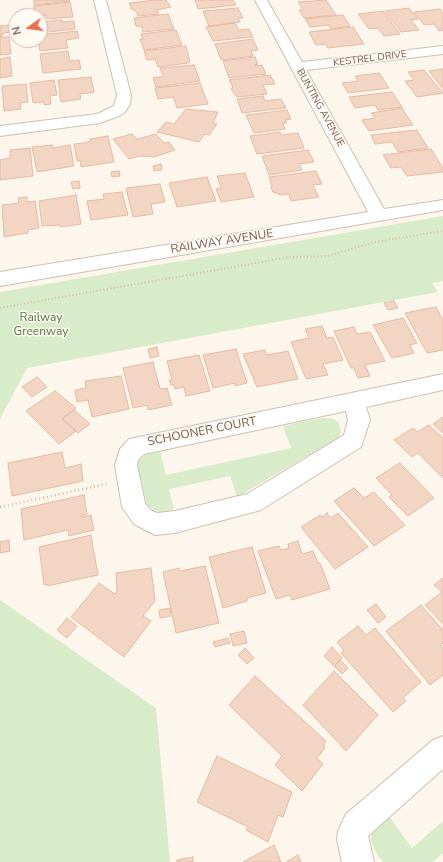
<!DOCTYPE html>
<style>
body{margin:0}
#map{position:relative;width:443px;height:862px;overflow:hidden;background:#fdf6ec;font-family:"Nunito Sans",sans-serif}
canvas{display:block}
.north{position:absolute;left:8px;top:8px;width:40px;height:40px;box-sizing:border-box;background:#fffaf3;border:1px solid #cabbb1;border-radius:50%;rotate:256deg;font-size:11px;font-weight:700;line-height:16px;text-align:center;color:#7a5c4d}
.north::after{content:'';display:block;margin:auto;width:14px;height:18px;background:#e76f51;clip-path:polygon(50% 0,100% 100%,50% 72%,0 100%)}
</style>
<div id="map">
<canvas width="443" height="862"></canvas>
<div class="north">N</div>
</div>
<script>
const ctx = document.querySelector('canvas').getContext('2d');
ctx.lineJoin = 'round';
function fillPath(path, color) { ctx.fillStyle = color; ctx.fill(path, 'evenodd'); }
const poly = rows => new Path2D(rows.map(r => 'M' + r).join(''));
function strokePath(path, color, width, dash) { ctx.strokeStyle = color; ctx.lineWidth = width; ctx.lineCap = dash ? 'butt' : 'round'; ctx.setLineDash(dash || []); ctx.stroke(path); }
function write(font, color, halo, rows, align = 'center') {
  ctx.font = font + ' "Nunito Sans",sans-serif'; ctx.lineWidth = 3; ctx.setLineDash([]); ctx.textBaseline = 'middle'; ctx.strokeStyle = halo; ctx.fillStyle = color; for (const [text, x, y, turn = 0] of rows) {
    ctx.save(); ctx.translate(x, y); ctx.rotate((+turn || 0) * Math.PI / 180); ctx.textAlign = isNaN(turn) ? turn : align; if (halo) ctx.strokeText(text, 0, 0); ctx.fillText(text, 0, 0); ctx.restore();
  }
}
fillPath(poly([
 [443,216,443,281,432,283,438,292,27,368,0,419,0,292],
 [322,418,334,419,339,423,341,433,338,438,242,494,237,496,230,476,169,489,174,510,158,512,147,506,138,466,138,462,145,455,160,451,166,475,291,448,283,426],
 [0,597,0,600,156,708,170,862,0,862],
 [388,815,412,848,443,821,443,853,433,862,383,862,375,851,371,840,372,831]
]), '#d8ecc9');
const building = poly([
 [34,0,69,0,70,1,34,5,34,0],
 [155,0,166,0,171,7,157,10,159,14,138,16,135,10,132,10,129,3,155,0],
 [195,0,233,0,236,5,198,9,195,0],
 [326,0,336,15,304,18,299,10,303,10,298,2,326,0],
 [70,2,73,17,47,19,46,15,35,16,34,6,70,2],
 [238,8,243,18,238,18,240,22,209,26,203,11,238,8],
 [409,8,418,19,411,20,419,30,401,32,385,11,409,8],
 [440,9,443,13,443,30,439,31,434,24,424,25,414,12,440,9],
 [383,11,400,34,384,36,378,28,369,29,358,14,383,11],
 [168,14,174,29,143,32,142,27,136,26,134,18,168,14],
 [343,15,350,26,331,29,329,25,310,27,305,19,343,15],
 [62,20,62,22,74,21,75,29,40,33,40,22,62,20],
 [235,23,239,30,249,29,253,37,213,41,206,27,235,23],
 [10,25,11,32,3,33,3,36,0,37,0,26,10,25],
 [353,27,364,44,328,48,325,44,316,45,309,32,353,27],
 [176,30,182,45,144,50,140,39,143,39,141,34,176,30],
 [77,31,79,38,66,40,68,48,40,51,38,40,40,40,40,35,77,31],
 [9,37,11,54,0,55,0,38,9,37],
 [253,39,258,50,251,51,253,56,221,60,215,44,253,39],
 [186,46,190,62,188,63,158,67,155,59,147,60,144,51,186,46],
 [68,51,70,61,79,60,81,69,43,73,40,54,68,51],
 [10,57,12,76,0,78,0,59,10,57],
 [255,57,258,64,254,65,255,66,262,65,266,74,229,78,223,61,255,57],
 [194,65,200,81,156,87,153,78,163,76,160,68,194,65],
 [443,69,443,89,429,71,443,69],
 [424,70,443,93,417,97,405,81,414,80,408,72,424,70],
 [379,73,389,88,348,93,342,83,358,81,355,76,379,73],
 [270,75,275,84,263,85,267,94,237,97,231,89,233,87,229,80,270,75],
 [91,77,94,92,80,94,81,99,61,102,58,80,91,77],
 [54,80,57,95,50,96,51,104,44,105,44,102,33,103,30,83,54,80],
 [200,83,208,104,177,108,173,97,158,99,155,88,200,83],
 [26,84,28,102,20,103,21,109,4,111,2,86,26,84],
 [392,92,402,107,378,110,375,105,355,108,349,97,392,92],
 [263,96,265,101,281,99,286,108,242,113,237,99,263,96],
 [402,108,413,125,369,131,362,120,375,118,371,113,402,108],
 [186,109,218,112,213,123,217,124,209,135,205,134,199,142,157,132,166,122,174,124,186,109],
 [287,110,291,119,285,120,287,123,283,123,285,129,254,133,246,115,287,110],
 [417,130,428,148,398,152,392,142,375,144,371,135,417,130],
 [280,132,281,135,298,133,304,148,257,154,250,136,280,132],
 [132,134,137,139,156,134,164,143,169,142,175,150,154,157,139,156,129,159,113,139,132,134],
 [108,136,114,162,81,167,80,160,77,161,74,144,84,143,90,141,90,139,108,136],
 [52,145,53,148,70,145,74,166,37,172,32,147,52,145],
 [30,148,33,176,0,180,0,160,10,158,10,150,30,148],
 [431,149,443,168,443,172,407,176,401,167,391,168,383,155,431,149],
 [308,150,314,162,299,164,302,170,269,175,262,156,308,150],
 [161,164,162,170,154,171,153,166,161,164],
 [119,171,120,176,112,177,111,172,119,171],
 [316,171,322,184,313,185,319,197,291,201,289,194,281,195,273,192,271,188,272,186,269,177,316,171],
 [245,173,254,197,221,202,216,189,221,188,217,176,245,173],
 [207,177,216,201,177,207,169,183,207,177],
 [79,181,80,188,73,189,71,182,79,181],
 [160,184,165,202,151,204,153,214,133,217,126,188,160,184],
 [122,192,128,215,91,220,87,201,104,199,103,194,122,192],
 [76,195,81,224,60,227,60,225,42,226,39,201,76,195],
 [27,197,27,202,35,201,39,228,28,230,28,233,4,237,2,205,19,203,18,198,27,197],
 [394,301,398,308,388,310,384,303,394,301],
 [436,307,443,320,443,350,427,353,405,313,436,307],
 [403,318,417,343,410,345,414,353,392,358,373,325,403,318],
 [322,326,327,338,333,337,343,360,323,364,328,375,306,379,291,342,309,338,305,329,322,326],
 [354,327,357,334,370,332,385,361,365,365,370,376,358,378,354,368,351,368,334,331,354,327],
 [157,347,159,356,150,358,148,349,157,347],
 [236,349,247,383,235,386,235,383,213,388,203,355,236,349],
 [265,350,267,355,288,351,298,379,257,387,243,354,265,350],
 [199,355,210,391,186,396,184,387,175,389,174,385,171,385,169,380,172,380,167,361,199,355],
 [153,362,160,389,167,388,172,405,148,410,147,405,133,408,123,368,153,362],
 [121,376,129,409,92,417,88,400,77,402,75,390,86,388,85,381,121,376],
 [37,377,47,387,32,397,22,387,37,377],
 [55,391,76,408,62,419,76,431,59,444,26,411,55,391],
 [74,410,90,424,78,433,62,419,74,410],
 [443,417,443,433,433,424,443,417],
 [429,425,443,438,443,478,418,453,412,457,394,440,413,428,417,432,429,425],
 [62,452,65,468,81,464,83,481,12,496,8,463,62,452],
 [400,463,434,498,408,516,389,497,392,495,376,478,400,463],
 [354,488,364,498,374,492,405,525,374,546,334,501,354,488],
 [84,495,87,514,81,515,81,517,91,515,94,530,69,536,68,530,24,540,21,509,84,495],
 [327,513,331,518,338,513,368,547,335,569,301,527,320,515,322,517,327,513],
 [91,535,98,575,47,586,47,584,44,585,39,547,91,535],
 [9,540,10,551,0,553,0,542,9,540],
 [298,541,302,554,313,551,318,563,320,563,330,589,292,600,290,595,276,599,258,551,279,546,281,550,289,548,288,544,298,541],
 [252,547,266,593,247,598,247,601,223,608,209,557,252,547],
 [205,566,219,623,176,633,163,572,179,568,180,571,205,566],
 [151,568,155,601,143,616,151,621,124,657,71,617,99,583,115,594,117,591,116,573,151,568],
 [443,578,443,624,425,605,442,592,434,585,443,578],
 [376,604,386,617,378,623,367,610,376,604],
 [421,605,443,630,443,643,440,645,443,648,443,675,430,685,386,631,421,605],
 [170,608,171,616,160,618,159,610,170,608],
 [67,618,77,626,67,638,57,630,67,618],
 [358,626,366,635,375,628,421,682,403,698,406,701,393,712,341,653,344,651,337,642,358,626],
 [244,631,247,643,233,646,230,634,244,631],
 [228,638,230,643,215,647,213,642,228,638],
 [332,647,342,658,334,666,324,656,332,647],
 [245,648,254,658,247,664,238,655,245,648],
 [340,660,348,668,342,674,334,666,340,660],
 [334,671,378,715,346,751,303,705,334,671],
 [255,676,326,741,324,744,325,748,317,758,323,764,302,791,275,765,282,756,229,705,255,676],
 [217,756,292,792,283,817,278,815,268,842,246,830,248,827,197,802,217,756],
 [274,845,281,862,243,862,274,845],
 [298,855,301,862,286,862,298,855],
 [193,857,193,862,177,862,177,860,193,857]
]);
fillPath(building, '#f3d5c3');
strokePath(building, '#e6bba3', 1);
const minor = poly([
 [94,0,106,0,131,95,130,104,125,112,119,116,100,123,0,136,0,126,97,114,114,106,117,95,94,0],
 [255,0,267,0,302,62,443,46,443,54,306,70,384,209,443,200,443,210,0,286,0,272,368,212,255,0],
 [443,374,443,390,366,407,370,420,361,447,261,510,175,533,155,535,134,524,122,507,115,465,120,449,129,439,443,374],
 [346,411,348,420,344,435,247,494,175,511,157,513,150,510,145,503,137,465,138,460,144,454,346,411],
 [443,736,443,769,368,836,374,862,342,862,337,840,338,831,346,814,433,740,443,736]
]);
strokePath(minor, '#d1beb0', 2);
strokePath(poly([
 [0,308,290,257,328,256,375,242,443,231]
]), '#d9b8a5', 2, [1, 2.5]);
strokePath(poly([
 [0,507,107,484]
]), '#d9b8a5', 2.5, [1, 3]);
fillPath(minor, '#fff');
write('10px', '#7a5c4d', '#fffaf3', [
 ["KESTREL DRIVE",370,59,-7],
 ["BUNTING AVENUE",320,108,61]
]);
write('12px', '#7a5c4d', '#fffaf3', [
 ["RAILWAY AVENUE",222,242,-9],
 ["SCHOONER COURT",202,432,-11]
]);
write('12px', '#537a41', '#fffaf3', [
 ["Railway",41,318],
 ["Greenway",41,332]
]);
</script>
